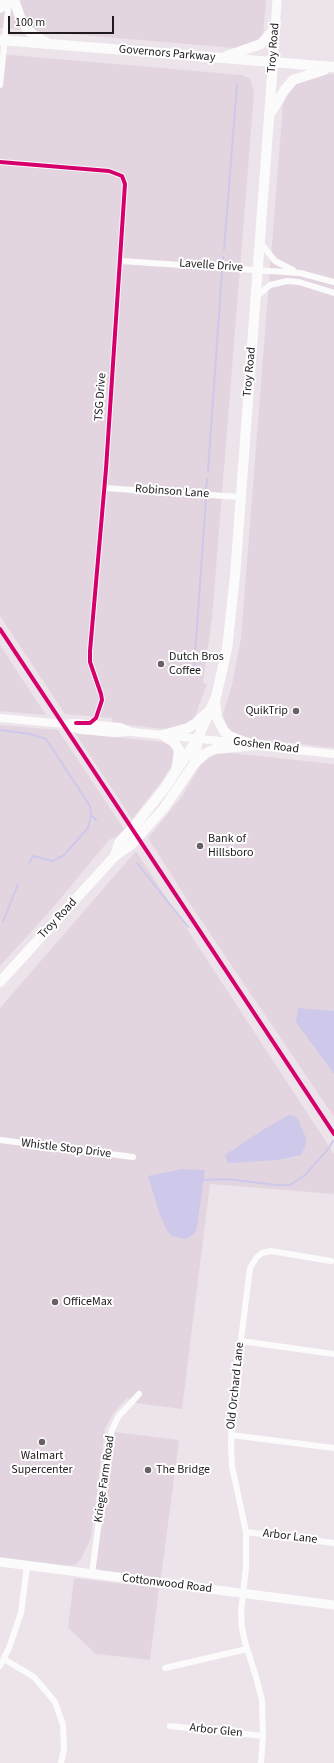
<!DOCTYPE html>
<style>
body{margin:0}
#map{position:relative;width:334px;height:1763px;overflow:hidden;background:#ece4ea;font-family:"Source Sans 3",sans-serif}
canvas{display:block}
.scale{position:absolute;left:8px;top:16px;width:106px;height:18px;box-sizing:border-box;border:2px solid #1f1a1e;border-top:0;padding-left:5px;font-size:12px;line-height:14px;white-space:nowrap;color:#1f1a1e;-webkit-text-stroke:3px #fff;paint-order:stroke}
</style>
<div id="map">
<canvas width="334" height="1763"></canvas>
<div class="scale">100 m</div>
</div>
<script>
const ctx = document.querySelector('canvas').getContext('2d');
ctx.lineJoin = 'round';
function fillPath(path, color) { ctx.fillStyle = color; ctx.fill(path, 'evenodd'); }
const poly = rows => new Path2D(rows.map(r => 'M' + r).join(''));
function strokePath(path, color, width, dash) { ctx.strokeStyle = color; ctx.lineWidth = width; ctx.lineCap = dash ? 'butt' : 'round'; ctx.setLineDash(dash || []); ctx.stroke(path); }
function write(font, color, halo, rows, align = 'center') {
  ctx.font = font + ' "Source Sans 3",sans-serif'; ctx.lineWidth = 4; ctx.setLineDash([]); ctx.textBaseline = 'middle'; ctx.strokeStyle = halo; ctx.fillStyle = color; for (const [text, x, y, turn = 0] of rows) {
    ctx.save(); ctx.translate(x, y); ctx.rotate((+turn || 0) * Math.PI / 180); ctx.textAlign = isNaN(turn) ? turn : align; if (halo) ctx.strokeText(text, 0, 0); ctx.fillText(text, 0, 0); ctx.restore();
  }
}
fillPath(poly([
 [0,0,266,0,263,36,261,42,240,48,233,48,0,28],
 [0,54,242,75,249,78,252,84,254,93,212,618,203,683,207,684,194,719,189,724,168,729,154,728,112,723,112,718,65,714,0,616],
 [331,74,334,74,334,748,240,737,235,735,227,727,223,714,232,685,241,638,283,104,285,97,293,85,316,76],
 [0,645,46,715,0,711],
 [0,725,58,730,124,829,116,837,109,840,51,910,0,966],
 [75,733,163,742,169,745,173,749,175,759,162,781,132,819],
 [221,752,334,764,334,1117,190,904,148,838,183,795,202,762,214,754],
 [136,851,334,1154,334,1194,210,1184,182,1409,136,1403,127,1398,113,1414,105,1429,91,1538,81,1559,76,1564,69,1566,0,1557,0,1008],
 [114,1432,179,1440,161,1578,100,1570,96,1568,95,1565],
 [74,1578,159,1588,150,1660,96,1654,68,1628]
]), '#e3d5e0');
fillPath(poly([
 [298,1008,334,1011,334,1074,296,1022],
 [289,1115,295,1116,299,1121,306,1138,306,1145,301,1155,278,1160,228,1163,225,1155,264,1129],
 [182,1169,205,1170,197,1228,195,1233,186,1239,172,1236,167,1231,160,1215,148,1176]
]), '#cec8ea');
strokePath(poly([
 [224,249,237,85],
 [223,262,223,257],
 [208,471,222,272],
 [206,490,207,479],
 [194,668,206,499],
 [0,730,30,734,46,739,90,806,91,815,96,820],
 [29,863,33,856,53,861,64,855,88,828,91,815],
 [137,863,188,927],
 [3,922,18,884],
 [203,1180,227,1179,277,1185,290,1185,305,1175,329,1148,333,1141]
]), '#cec8ea', 2);
strokePath(poly([
 [0,85,9,0],
 [0,162,109,171,122,176,125,184,106,469,90,651,90,662,101,694,102,700,96,718,90,723,86,723],
 [260,242,275,261,293,270],
 [121,261,300,273,334,282],
 [256,297,270,285,287,281,299,282,334,293],
 [104,488,240,497],
 [0,1140,133,1157],
 [241,1341,334,1354],
 [231,1435,334,1448],
 [246,1532,334,1543],
 [92,1574,109,1444,112,1430,118,1417,139,1394],
 [4,1659,34,1677,55,1702,63,1725,64,1750,61,1763],
 [0,1666,9,1648,21,1613,27,1566],
 [165,1668,247,1649],
 [170,1726,263,1736],
 [261,1763,263,1736,262,1700,256,1677,245,1642,242,1628,241,1613,246,1567,246,1532,232,1466,231,1444,232,1411,250,1268,257,1257,262,1253,271,1251,331,1261]
]), '#fcfbfc', 6);
strokePath(poly([
 [0,718,64,724,76,723,120,727,132,732,240,743],
 [65,725,71,728,82,730,114,733,128,732],
 [251,745,334,754]
]), '#fcfbfc', 8);
strokePath(poly([
 [273,63,277,0],
 [0,1562,334,1605]
]), '#fcfbfc', 9);
strokePath(poly([
 [14,0,20,17,27,29,36,37,46,42],
 [0,8,8,0],
 [0,40,334,67],
 [227,56,261,44,272,32,276,23],
 [271,112,284,91,293,80,324,70],
 [215,702,217,718,224,731,229,736,250,744],
 [163,735,188,728,196,723,208,712],
 [163,735,174,742,179,750,177,766],
 [194,764,206,753,215,749,257,745],
 [115,856,119,843,137,823,164,789,196,741],
 [0,982,115,856,131,845,164,808,194,764,198,738,216,697,227,649,235,576,273,63]
]), '#fcfbfc', 10);
strokePath(poly([
 [0,162,109,171,122,176,125,184,106,469,90,651,90,662,101,694,102,700,96,718,90,723,76,723],
 [0,629,334,1134]
]), '#d6006c', 4);
for (const [x, y, r, color] of [
 [161,664,4,"#676165"],
 [296,711,4,"#676165"],
 [200,846,4,"#676165"],
 [55,1302,4,"#676165"],
 [42,1442,4,"#676165"],
 [148,1470,4,"#676165"]
]) { const dot = new Path2D(); dot.arc(x, y, r, 0, 2 * Math.PI); ctx.fillStyle = color; ctx.fill(dot); strokePath(dot, '#fff', 1.5); }
write('12px', '#1f1a1e', '#fff', [
 ["Troy Road",274,48,-86],
 ["Governors Parkway",167,54,5],
 ["Lavelle Drive",211,266,4],
 ["Troy Road",250,372,-85],
 ["TSG Drive",101,397,-86],
 ["Robinson Lane",172,492,4],
 ["Goshen Road",266,746,7],
 ["Troy Road",58,919,-47],
 ["Whistle Stop Drive",66,1149,7],
 ["Old Orchard Lane",236,1386,-84],
 ["Kriege Farm Road",105,1479,-82],
 ["Arbor Lane",290,1537,7],
 ["Cottonwood Road",167,1584,7],
 ["Arbor Glen",216,1731,6]
]);
write('12px', '#1f1a1e', '#fff', [
 ["Dutch Bros",169,657],
 ["Coffee",169,671],
 ["QuikTrip",288,711,"right"],
 ["Bank of",208,839],
 ["Hillsboro",208,853],
 ["OfficeMax",63,1302],
 ["Walmart",42,1456,"center"],
 ["Supercenter",42,1470,"center"],
 ["The Bridge",156,1470]
], 'left');
</script>
